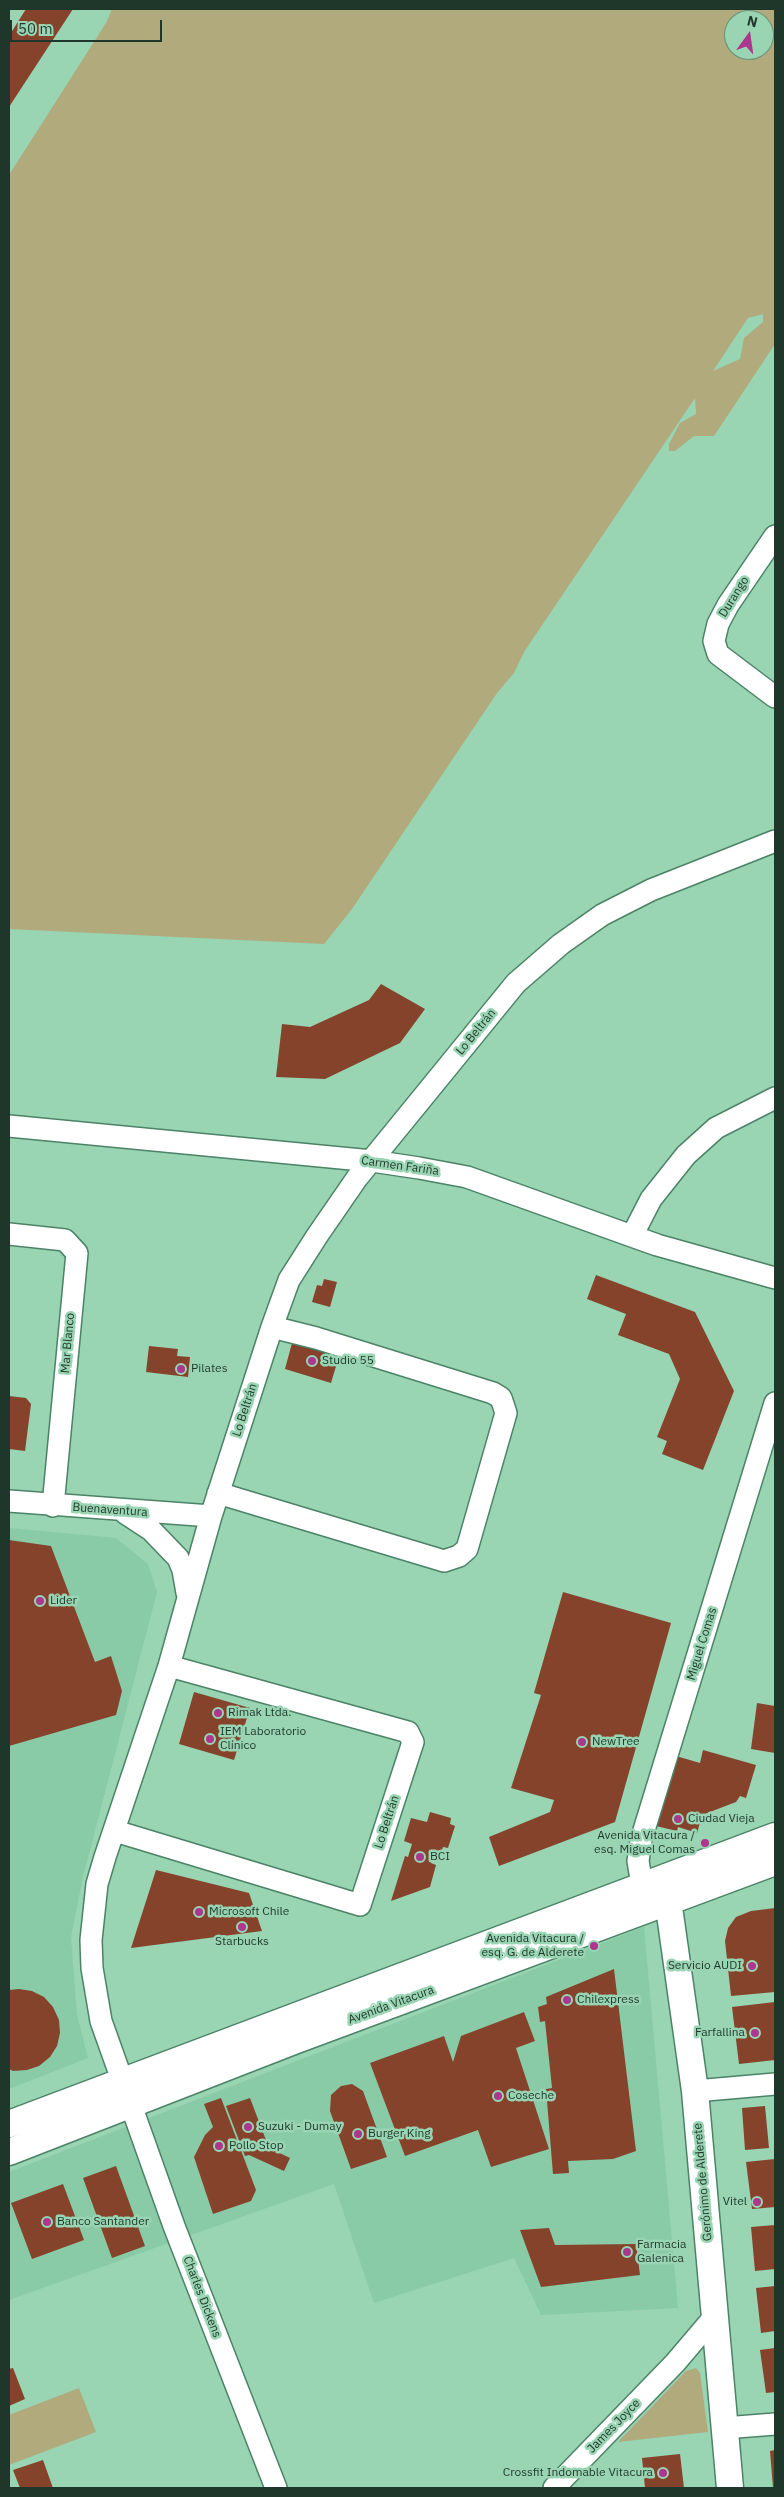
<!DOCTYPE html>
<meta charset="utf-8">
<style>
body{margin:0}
#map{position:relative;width:784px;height:2497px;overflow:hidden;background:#99d4b3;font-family:"IBM Plex Sans",sans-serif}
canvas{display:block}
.frame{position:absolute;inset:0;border:10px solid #1f372a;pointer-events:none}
.north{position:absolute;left:724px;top:10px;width:50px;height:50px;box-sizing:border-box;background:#99d4b3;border:1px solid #68957c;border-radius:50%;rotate:14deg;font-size:14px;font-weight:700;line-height:20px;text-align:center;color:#1f372a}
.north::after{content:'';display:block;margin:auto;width:18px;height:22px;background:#ac378e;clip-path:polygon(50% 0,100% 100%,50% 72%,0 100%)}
.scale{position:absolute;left:10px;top:20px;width:152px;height:22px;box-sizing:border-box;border:2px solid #1f372a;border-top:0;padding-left:6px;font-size:15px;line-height:18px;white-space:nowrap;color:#1f372a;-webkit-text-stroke:4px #99d4b3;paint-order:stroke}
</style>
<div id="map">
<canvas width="784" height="2497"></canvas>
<div class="frame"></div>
<div class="north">N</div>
<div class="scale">50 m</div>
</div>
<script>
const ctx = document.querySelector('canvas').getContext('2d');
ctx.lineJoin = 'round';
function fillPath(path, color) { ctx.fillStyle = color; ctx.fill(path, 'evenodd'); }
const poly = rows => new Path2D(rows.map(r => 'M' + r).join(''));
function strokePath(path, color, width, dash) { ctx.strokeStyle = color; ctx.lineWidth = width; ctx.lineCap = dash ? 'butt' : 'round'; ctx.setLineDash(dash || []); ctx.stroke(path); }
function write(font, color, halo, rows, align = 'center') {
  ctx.font = font + ' "IBM Plex Sans",sans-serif'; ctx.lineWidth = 5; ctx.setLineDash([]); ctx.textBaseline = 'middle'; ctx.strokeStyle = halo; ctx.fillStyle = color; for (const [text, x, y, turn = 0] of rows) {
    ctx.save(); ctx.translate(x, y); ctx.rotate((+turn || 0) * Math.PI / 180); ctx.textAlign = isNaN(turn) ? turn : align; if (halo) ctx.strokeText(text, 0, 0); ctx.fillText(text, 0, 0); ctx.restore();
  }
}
fillPath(poly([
 [9,1528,116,1538,148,1564,157,1592,83,1877,71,1937,77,2015,88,2058,9,2089],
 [644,1927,678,2308,541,2315,514,2258,374,2303,334,2184,9,2300,9,2172]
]), '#89cba6');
fillPath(poly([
 [112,9,775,9,775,344,714,436,694,436,675,451,669,451,669,444,680,423,696,414,695,398,524,652,514,673,497,693,352,909,324,944,9,929,9,175,106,23],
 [734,20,764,20,764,50,734,50],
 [763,314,763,322,744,338,740,359,713,371,748,318],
 [696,2368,700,2373,708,2432,618,2442,686,2371],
 [79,2388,96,2432,9,2465,9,2415]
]), '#b1aa7d');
fillPath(poly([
 [26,9,73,9,9,107,9,36],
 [381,984,425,1009,400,1043,325,1079,276,1077,282,1024,310,1027,369,1000],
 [596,1275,695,1312,734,1391,703,1470,662,1454,667,1441,657,1437,680,1379,669,1354,618,1335,626,1314,587,1299],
 [324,1279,337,1282,330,1307,312,1302,317,1285,322,1286],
 [292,1343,309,1348,310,1344,340,1353,331,1383,285,1369],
 [149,1346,178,1349,177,1356,190,1357,188,1377,146,1372],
 [9,1396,26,1398,31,1404,25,1451,9,1449],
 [9,1540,51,1546,95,1662,111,1656,122,1691,116,1715,9,1746],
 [563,1592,671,1623,615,1822,499,1866,489,1837,550,1812,554,1800,511,1788,541,1695,534,1693],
 [194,1692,250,1708,234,1760,179,1744],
 [757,1703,775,1706,775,1753,751,1749],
 [703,1750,756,1765,746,1798,740,1796,736,1802,702,1815,697,1833,678,1827,677,1831,656,1826,676,1756,700,1763],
 [430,1812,451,1818,450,1824,455,1826,448,1848,443,1847,441,1853,435,1851,431,1863,436,1865,430,1887,391,1901,405,1856,408,1857,412,1844,404,1841,411,1818,427,1822],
 [156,1870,249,1893,262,1931,131,1948],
 [775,1908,775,1992,731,1996,725,1941,728,1928,736,1917,751,1911],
 [614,1969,636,2151,613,2159,568,2161,569,2173,553,2174,546,2089,552,2088,545,2021,540,2022,538,2007,547,2004,546,1997],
 [19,1989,32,1991,44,1997,53,2007,59,2020,60,2033,57,2046,50,2057,39,2066,27,2070,13,2071,9,2069,9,1990],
 [775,2002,775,2060,739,2064,732,2007],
 [524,2012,535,2041,516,2048,549,2149,491,2167,478,2130,405,2156,370,2063,444,2036,453,2062,461,2036],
 [352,2084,363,2091,387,2157,351,2169,330,2111,331,2095,341,2086],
 [221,2098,256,2190,251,2201,213,2214,194,2157,205,2135,213,2127,204,2104],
 [250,2098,269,2148,290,2158,284,2171,249,2155,245,2156,226,2106],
 [765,2106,769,2148,745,2150,742,2108],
 [775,2159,775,2207,752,2209,746,2162],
 [116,2166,145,2246,112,2258,83,2178],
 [63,2184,84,2240,32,2259,11,2203],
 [775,2225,775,2269,755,2271,751,2227],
 [549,2228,555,2245,636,2244,640,2275,541,2287,520,2230],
 [775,2286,775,2331,761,2333,756,2288],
 [775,2348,775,2392,766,2393,760,2350],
 [13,2368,25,2399,9,2406,9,2369],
 [775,2450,775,2488,773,2488,770,2451],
 [680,2454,684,2488,645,2488,642,2458],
 [43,2460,53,2488,20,2488,13,2470]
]), '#85432c');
const minor = poly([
 [775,536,728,605,718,624,714,641,718,654,775,697],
 [9,1126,372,1161,419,1168,467,1177,657,1245,775,1278],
 [9,1234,65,1240,77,1253,53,1506],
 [632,1236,651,1199,686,1155,716,1128,775,1098],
 [218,1493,444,1561,459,1556,467,1549,506,1413,501,1398,493,1393,316,1338,272,1327],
 [9,1501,211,1516],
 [125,1513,151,1530,178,1558,183,1570,187,1593],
 [115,1831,360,1905,413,1742,408,1732,169,1666],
 [645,1885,640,1873,638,1861,641,1840,775,1403],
 [695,2091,775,2084],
 [724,2428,775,2424],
 [276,2488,174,2226,101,2021,92,1968,91,1940,97,1884,105,1857,169,1666,211,1516,272,1327,289,1280,317,1236,357,1178,516,983,561,944,602,915,651,890,775,841],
 [554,2488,675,2363,715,2316]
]);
const major = poly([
 [666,1886,695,2091,730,2488],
 [9,2124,775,1836],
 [9,2152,294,2041,775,1862]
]);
strokePath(minor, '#4b8366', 24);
strokePath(major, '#4b8366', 29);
strokePath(minor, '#fff', 21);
strokePath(major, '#fff', 26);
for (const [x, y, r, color] of [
 [312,1361,5,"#ac378e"],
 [181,1369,5,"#ac378e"],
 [40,1601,5,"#ac378e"],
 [218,1713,5,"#ac378e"],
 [210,1739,5,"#ac378e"],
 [582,1742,5,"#ac378e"],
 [678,1819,5,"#ac378e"],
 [705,1843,5,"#ac378e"],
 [420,1857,5,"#ac378e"],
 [199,1912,5,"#ac378e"],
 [242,1927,5,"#ac378e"],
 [594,1946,5,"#ac378e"],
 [752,1966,5,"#ac378e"],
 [567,2000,5,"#ac378e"],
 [755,2033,5,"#ac378e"],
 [498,2096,5,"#ac378e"],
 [248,2127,5,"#ac378e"],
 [358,2134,5,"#ac378e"],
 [219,2146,5,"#ac378e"],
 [757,2202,5,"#ac378e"],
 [47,2222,5,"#ac378e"],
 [627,2252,5,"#ac378e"],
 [663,2473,5,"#ac378e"]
]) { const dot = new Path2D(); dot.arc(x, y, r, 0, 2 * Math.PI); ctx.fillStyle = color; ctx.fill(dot); strokePath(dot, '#99d4b3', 2); }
write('12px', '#1f372a', '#99d4b3', [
 ["Durango",734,597,-58],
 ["Lo Beltrán",476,1032,-51],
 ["Carmen Fariña",400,1166,8],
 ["Mar Blanco",68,1343,-85],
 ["Lo Beltrán",245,1410,-72],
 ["Buenaventura",110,1510,4],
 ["Miguel Comas",702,1644,-73],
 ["Lo Beltrán",387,1822,-72],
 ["Avenida Vitacura",391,2005,-20],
 ["Gerónimo de Alderete",703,2182,-95],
 ["Charles Dickens",202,2297,69],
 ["James Joyce",614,2426,-46]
]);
write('12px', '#1f372a', '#99d4b3', [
 ["Studio 55",322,1361],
 ["Pilates",191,1369],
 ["Lider",50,1601],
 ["Rimak Ltda.",228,1713],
 ["IEM Laboratorio",220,1732],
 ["Clínico",220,1746],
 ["NewTree",592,1742],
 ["Ciudad Vieja",688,1819],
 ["Avenida Vitacura /",695,1836,"right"],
 ["esq. Miguel Comas",695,1850,"right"],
 ["BCI",430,1857],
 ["Microsoft Chile",209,1912],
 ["Avenida Vitacura /",584,1939,"right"],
 ["esq. G. de Alderete",584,1953,"right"],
 ["Starbucks",242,1942,"center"],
 ["Servicio AUDI",742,1966,"right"],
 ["Chilexpress",577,2000],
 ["Farfallina",745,2033,"right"],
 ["Coseche",508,2096],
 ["Suzuki - Dumay",258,2127],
 ["Burger King",368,2134],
 ["Pollo Stop",229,2146],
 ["Vitel",747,2202,"right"],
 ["Banco Santander",57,2222],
 ["Farmacia",637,2245],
 ["Galenica",637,2259],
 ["Crossfit Indomable Vitacura",653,2473,"right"]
], 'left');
</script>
